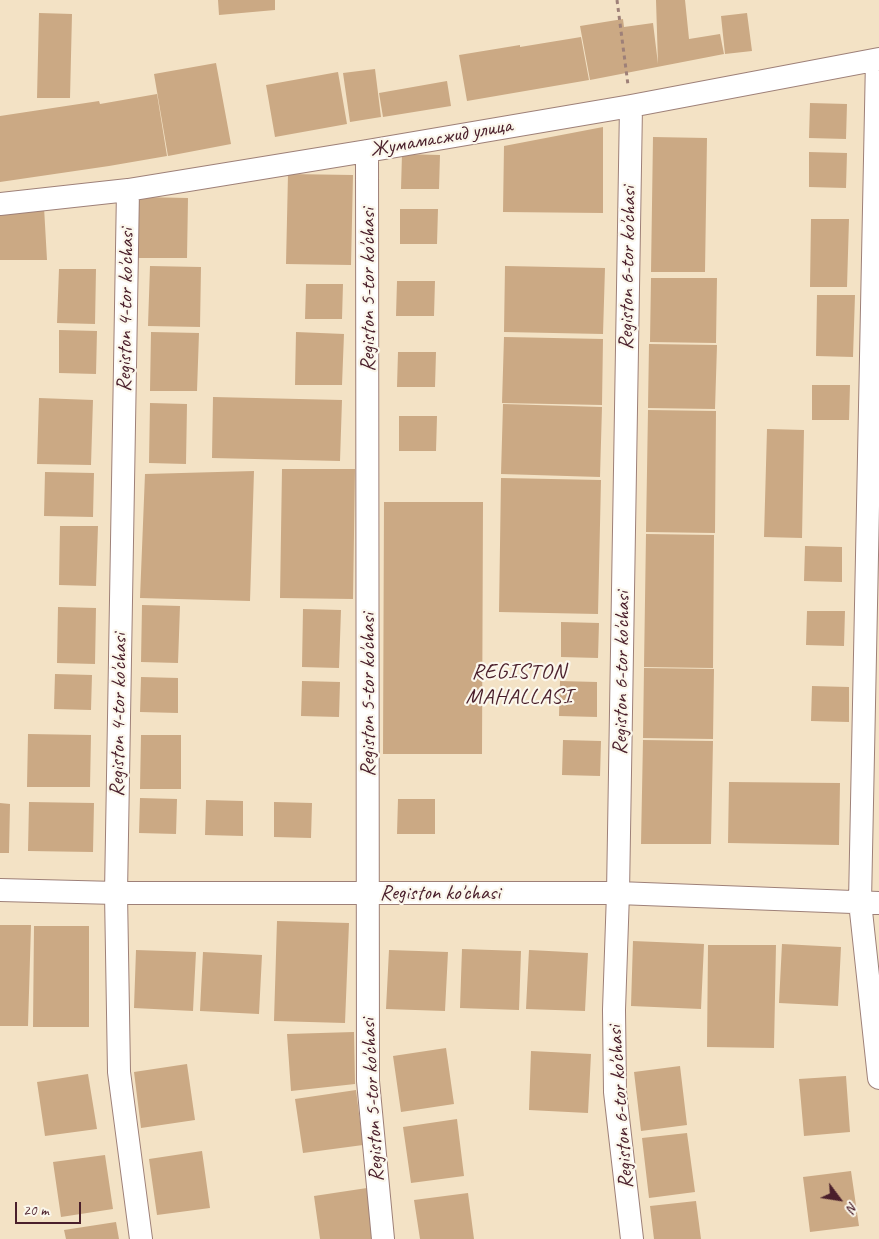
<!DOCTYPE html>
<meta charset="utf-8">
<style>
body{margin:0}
#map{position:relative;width:879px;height:1239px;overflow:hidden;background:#f3e2c5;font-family:Caveat,sans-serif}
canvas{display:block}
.north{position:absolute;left:814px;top:1174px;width:50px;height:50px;-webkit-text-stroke:4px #fbf7ec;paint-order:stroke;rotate:121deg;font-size:14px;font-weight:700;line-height:20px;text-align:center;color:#4a1f2b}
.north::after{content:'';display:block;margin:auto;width:18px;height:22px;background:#4a1f2b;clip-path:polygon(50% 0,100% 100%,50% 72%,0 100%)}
.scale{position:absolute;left:15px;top:1202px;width:66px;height:22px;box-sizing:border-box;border:2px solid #4a1f2b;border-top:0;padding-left:6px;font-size:15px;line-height:18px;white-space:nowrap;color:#4a1f2b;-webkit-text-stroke:4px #fbf7ec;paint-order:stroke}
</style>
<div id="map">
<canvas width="879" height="1239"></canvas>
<div class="north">N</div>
<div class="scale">20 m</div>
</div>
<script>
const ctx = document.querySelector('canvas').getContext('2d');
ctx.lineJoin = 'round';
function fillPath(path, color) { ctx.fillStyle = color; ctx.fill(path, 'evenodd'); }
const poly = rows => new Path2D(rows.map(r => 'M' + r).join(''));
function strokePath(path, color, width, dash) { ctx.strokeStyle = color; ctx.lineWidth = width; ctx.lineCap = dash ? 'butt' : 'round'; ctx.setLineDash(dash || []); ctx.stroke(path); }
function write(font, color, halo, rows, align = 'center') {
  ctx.font = font + ' Caveat,sans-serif'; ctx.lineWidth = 4.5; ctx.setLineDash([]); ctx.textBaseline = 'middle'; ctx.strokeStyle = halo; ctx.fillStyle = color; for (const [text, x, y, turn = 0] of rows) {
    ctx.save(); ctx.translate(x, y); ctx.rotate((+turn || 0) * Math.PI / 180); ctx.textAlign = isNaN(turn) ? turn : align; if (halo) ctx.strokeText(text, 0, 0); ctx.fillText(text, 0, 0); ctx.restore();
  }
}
fillPath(poly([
 [218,0,275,0,275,10,219,15],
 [656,0,685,0,689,39,720,34,724,54,590,80,580,26,623,19,624,27,653,23,658,64],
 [39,13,72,14,70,98,37,98],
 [747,13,752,51,725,54,721,16],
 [581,37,589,80,467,101,459,55,520,45,520,47],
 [216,63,231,144,168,156,154,74],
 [375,69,381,117,350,122,343,73],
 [338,72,347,124,275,137,266,85],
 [447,81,451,106,383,117,379,93],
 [157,94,167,156,109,166,106,146,109,166,0,182,0,116,99,101,100,104],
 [810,103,847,104,846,139,809,138],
 [603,127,603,213,503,212,504,146],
 [653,137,707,138,705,272,651,272],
 [809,152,847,153,846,188,809,187],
 [402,154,440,155,439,189,401,189],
 [288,174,353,175,351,265,286,264],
 [139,197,188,198,187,258,138,258],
 [44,207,47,260,0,260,0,211],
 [400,209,438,209,437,244,400,244],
 [811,219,849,219,847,287,810,287],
 [150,266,201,267,200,327,148,326],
 [505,266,605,268,603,334,504,332],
 [59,269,96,269,95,324,57,323],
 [651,278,717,278,716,343,650,342],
 [397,281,435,281,434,316,396,316],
 [306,284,343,284,342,319,305,319],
 [817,295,855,295,853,357,816,356],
 [59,330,97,331,96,374,59,373],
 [151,332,199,333,197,391,150,391],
 [296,332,344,334,342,385,295,385],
 [504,337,603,339,602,405,502,403],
 [649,344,717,345,715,409,648,408],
 [398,352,436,352,435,387,397,387],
 [812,385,850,385,849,420,812,420],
 [213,397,342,400,340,461,212,458],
 [39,398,93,400,91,465,37,464],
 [150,403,187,404,186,464,149,463],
 [503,404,602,407,600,477,501,474],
 [648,410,716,411,715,533,646,532],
 [399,416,437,416,436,451,399,451],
 [767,429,804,430,802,538,764,537],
 [282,469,355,469,353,599,280,598],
 [254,471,250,601,140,598,145,474],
 [45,472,94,473,93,517,44,516],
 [501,478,601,480,598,614,499,612],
 [384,502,483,502,482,754,383,754],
 [60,526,98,526,96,586,59,585],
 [646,534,714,535,713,668,644,667],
 [805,546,842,547,842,582,804,581],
 [142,605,180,606,178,663,141,662],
 [58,607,96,608,95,664,57,663],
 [303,609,341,610,339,668,302,667],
 [807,611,845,611,844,646,806,645],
 [561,622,599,623,598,658,561,657],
 [644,668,714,669,713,739,643,738],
 [55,674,92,675,91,710,54,709],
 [141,677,178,678,178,713,140,712],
 [302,681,340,682,339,717,301,716],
 [560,681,597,682,597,717,559,716],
 [812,686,849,687,849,722,811,721],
 [28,734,91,735,90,787,27,787],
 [141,735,181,735,181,789,140,789],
 [563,740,601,741,600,776,562,775],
 [643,740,713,741,711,844,641,844],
 [729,782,840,783,839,845,728,843],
 [140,798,177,799,176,834,139,833],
 [398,799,435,799,435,834,397,834],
 [206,800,243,801,243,836,205,835],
 [29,802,94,803,93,852,28,851],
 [274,802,312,803,311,838,274,837],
 [0,803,10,804,9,853,0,853],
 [277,921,349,923,345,1023,274,1021],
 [0,925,31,925,28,1026,0,1026],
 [34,926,89,926,89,1027,33,1027],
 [633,941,704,944,701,1009,631,1006],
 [782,944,841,947,838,1006,779,1003],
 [708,945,776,945,774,1048,707,1047],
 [462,949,521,951,519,1010,460,1008],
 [136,950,196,952,193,1011,134,1008],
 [389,950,448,952,445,1011,386,1009],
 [529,950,588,953,585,1011,526,1009],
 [203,952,262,955,259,1014,200,1011],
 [354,1032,355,1084,291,1091,287,1034],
 [446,1048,454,1104,401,1112,393,1056],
 [531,1051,591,1054,588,1113,529,1110],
 [187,1064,195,1120,141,1128,134,1072],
 [680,1066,687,1125,641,1131,634,1072],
 [88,1074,97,1129,45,1136,37,1082],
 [846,1076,850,1132,804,1136,799,1079],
 [356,1090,363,1145,303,1153,295,1099],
 [457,1119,464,1176,411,1183,403,1127],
 [687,1133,695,1192,649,1198,642,1138],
 [202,1151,210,1208,157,1215,149,1159],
 [105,1155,113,1209,61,1217,53,1162],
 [851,1171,859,1226,810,1232,803,1177],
 [367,1188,374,1239,320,1239,314,1196],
 [468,1193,474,1239,420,1239,414,1200],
 [696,1201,701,1239,654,1239,650,1206],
 [116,1222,119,1239,66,1239,64,1230]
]), '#cba984');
const street = poly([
 [877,60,860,902,879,1078],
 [631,106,618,893,614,1010,615,1092,632,1239],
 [367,151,368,1081,383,1239],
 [128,190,116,893,119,1072,141,1239],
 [0,204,128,190,367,151,631,106,879,59],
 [0,890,116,893,618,893,879,903]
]);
strokePath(street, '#9e8078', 24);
strokePath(poly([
 [617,0,628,85]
]), '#9e8078', 3, [4, 4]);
strokePath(street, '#fff', 22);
write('21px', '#4a1f2b', '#fbf7ec', [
 ["Жумамасжид улица",441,138,-10],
 ["Registon 6-tor ko'chasi",628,268,-89],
 ["Registon 5-tor ko'chasi",368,290,-90],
 ["Registon 4-tor ko'chasi",126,310,-89],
 ["Registon 6-tor ko'chasi",622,673,-89],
 ["Registon 5-tor ko'chasi",368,695,-90],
 ["Registon 4-tor ko'chasi",119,715,-89],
 ["Registon ko'chasi",440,893],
 ["Registon 5-tor ko'chasi",373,1100,-93],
 ["Registon 6-tor ko'chasi",621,1107,-94]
]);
ctx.letterSpacing = '1px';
write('22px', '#4a1f2b', '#fbf7ec', [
 ["REGISTON",519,672],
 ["MAHALLASI",519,697]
]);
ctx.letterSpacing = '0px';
</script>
